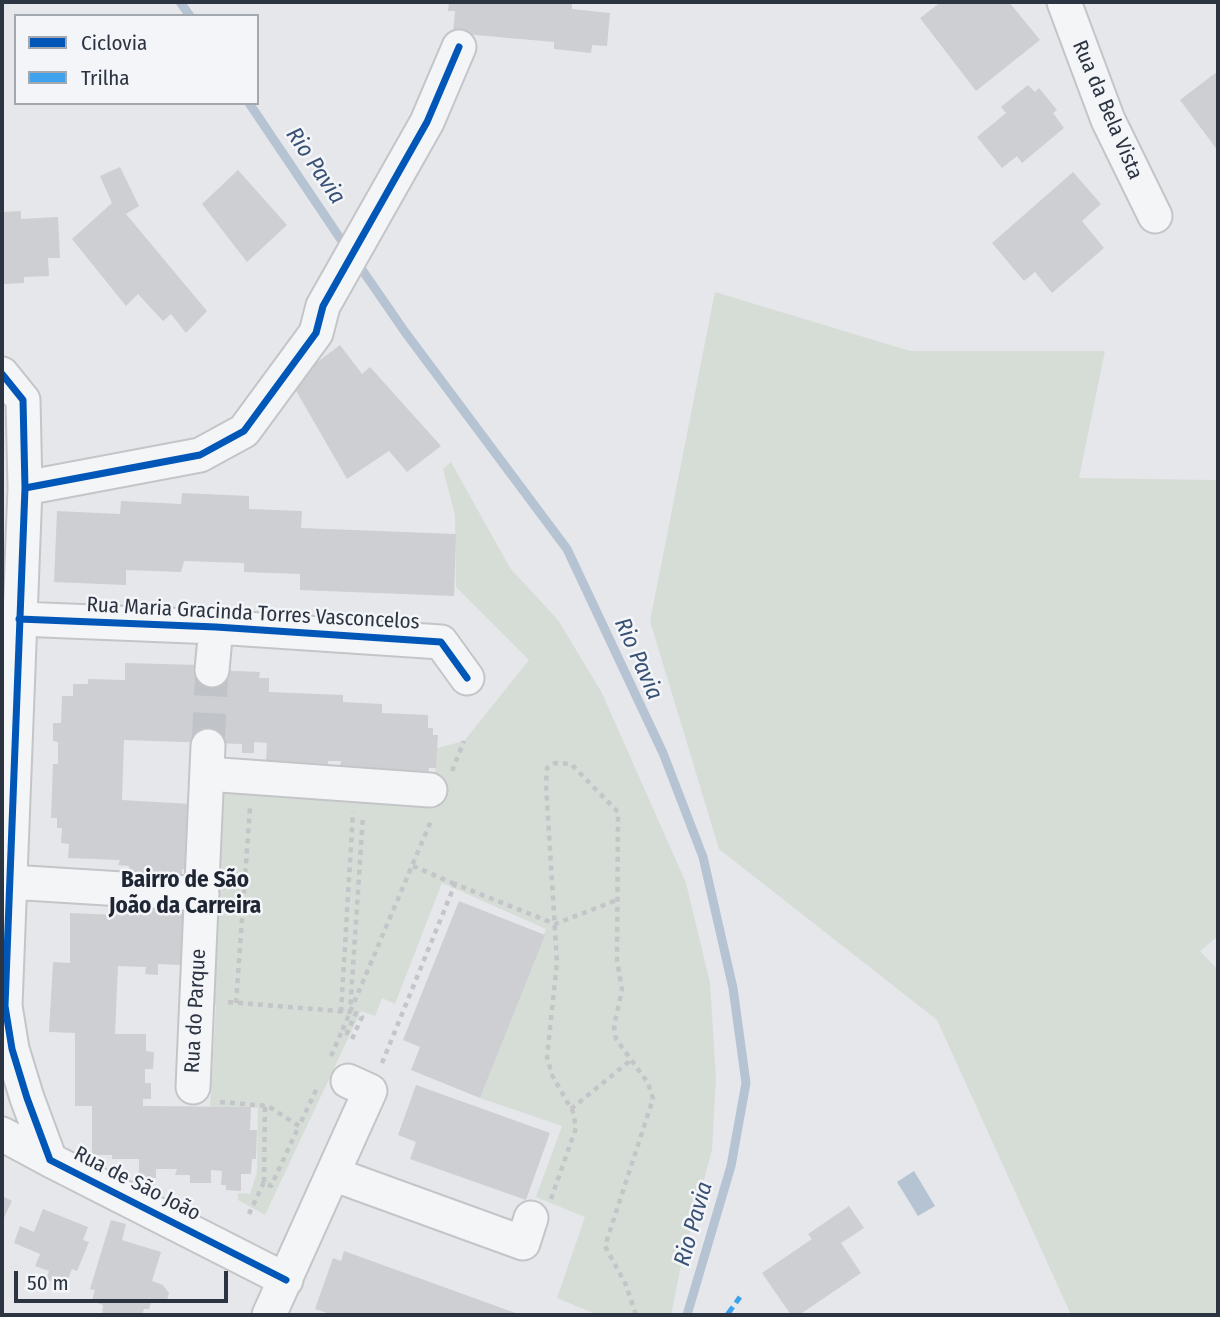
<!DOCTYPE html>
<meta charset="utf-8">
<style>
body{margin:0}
#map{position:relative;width:1220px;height:1317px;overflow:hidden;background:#e5e7ea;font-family:"Fira Sans Condensed",sans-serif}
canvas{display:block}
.frame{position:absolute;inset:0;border:4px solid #2c3442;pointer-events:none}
.legend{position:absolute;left:14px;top:14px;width:245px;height:91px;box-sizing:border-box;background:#f3f5f8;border:2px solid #a3a8af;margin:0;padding:9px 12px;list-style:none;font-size:21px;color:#2c3442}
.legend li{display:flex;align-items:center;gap:14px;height:35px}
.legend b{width:35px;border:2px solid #a3a8af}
.scale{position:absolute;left:14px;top:1271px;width:214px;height:32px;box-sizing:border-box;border:4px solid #2c3442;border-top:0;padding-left:9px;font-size:21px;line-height:24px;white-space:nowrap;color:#2c3442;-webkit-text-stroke:5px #f3f5f8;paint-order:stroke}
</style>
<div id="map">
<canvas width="1220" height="1317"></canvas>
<div class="frame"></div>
<ul class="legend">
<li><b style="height:9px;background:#0057b8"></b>Ciclovia</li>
<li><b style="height:9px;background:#3ea3ec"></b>Trilha</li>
</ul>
<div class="scale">50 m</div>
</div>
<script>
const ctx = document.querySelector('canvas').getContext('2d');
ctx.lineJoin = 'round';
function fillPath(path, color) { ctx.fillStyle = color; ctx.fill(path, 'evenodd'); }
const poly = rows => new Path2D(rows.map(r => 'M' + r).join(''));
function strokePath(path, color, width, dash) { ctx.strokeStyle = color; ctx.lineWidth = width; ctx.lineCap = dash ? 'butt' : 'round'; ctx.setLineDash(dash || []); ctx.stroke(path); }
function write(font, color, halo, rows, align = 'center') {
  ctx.font = font + ' "Fira Sans Condensed",sans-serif'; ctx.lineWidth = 5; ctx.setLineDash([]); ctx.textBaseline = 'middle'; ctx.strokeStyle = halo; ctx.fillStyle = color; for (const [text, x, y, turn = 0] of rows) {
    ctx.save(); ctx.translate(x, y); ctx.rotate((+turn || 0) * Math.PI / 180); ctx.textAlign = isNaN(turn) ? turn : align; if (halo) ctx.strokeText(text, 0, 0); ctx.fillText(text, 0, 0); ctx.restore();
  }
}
fillPath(poly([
 [715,292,910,351,1105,351,1079,478,1218,480,1218,936,1200,951,1218,970,1218,1315,1071,1315,937,1020,719,849,650,621],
 [451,462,510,568,558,620,602,693,686,883,710,983,716,1078,712,1150,681,1265,671,1315,598,1315,557,1298,585,1217,536,1197,562,1126,480,1098,546,929,442,883,395,1004,382,998,375,1016,361,1011,265,1215,238,1200,238,1193,250,1194,257,1172,258,1108,210,1106,216,1006,210,1004,225,780,433,796,437,748,464,741,529,660,456,587,455,515,443,469]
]), '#d6ddd6');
fillPath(poly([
 [914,1171,935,1206,918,1216,897,1182]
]), '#b5c3d2');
strokePath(poly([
 [180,2,190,16],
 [249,103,348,250],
 [356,261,405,332,567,549,663,753,703,857,733,988,746,1083,731,1166,687,1315]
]), '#b5c3d2', 9);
fillPath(poly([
 [449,2,572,2,572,9,610,13,607,46,592,45,591,53,554,49,554,42,453,33,455,11,448,11],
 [941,2,1009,2,1040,40,976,91,920,18],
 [1218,71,1218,151,1180,100],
 [1028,85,1035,92,1039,88,1057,110,1053,113,1064,128,1022,163,1017,156,1002,168,977,137,1006,113,1001,107],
 [120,167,139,206,126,214,207,311,186,333,171,314,163,321,138,294,126,306,72,239,112,203,100,176],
 [238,170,287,225,247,262,202,204],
 [1073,172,1101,204,1082,221,1104,248,1052,293,1035,272,1024,281,992,243],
 [21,211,21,219,58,217,60,258,48,258,49,276,24,277,24,283,2,284,2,212],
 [340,345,362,374,370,367,441,446,407,472,389,451,347,479,291,382],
 [182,493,249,496,249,509,302,511,301,528,456,534,454,596,300,590,300,574,244,572,244,563,184,561,181,572,126,570,126,585,54,582,57,511,120,514,121,501,181,504],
 [125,663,198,665,209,670,260,672,259,678,269,678,269,692,343,695,343,702,382,704,382,713,428,715,428,728,433,728,433,735,438,735,436,768,429,768,428,775,340,768,341,761,328,761,328,768,277,767,277,761,266,761,267,743,254,742,254,753,242,753,242,744,124,740,122,800,190,804,188,870,182,869,182,878,129,874,129,866,118,865,120,860,68,858,69,844,61,843,62,828,57,828,57,818,51,818,53,764,58,764,58,742,53,741,53,723,61,723,62,696,73,696,73,684,88,684,88,679,125,680],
 [117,901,187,905,184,965,158,964,158,975,145,974,146,967,118,966,115,1034,146,1034,146,1051,154,1052,153,1069,145,1069,145,1083,151,1083,151,1099,143,1099,143,1106,251,1107,250,1130,257,1130,256,1159,252,1159,251,1174,241,1174,241,1191,226,1190,226,1185,221,1185,222,1171,211,1170,211,1183,190,1183,190,1175,175,1175,177,1169,156,1169,156,1178,139,1179,139,1159,112,1159,112,1155,92,1155,92,1106,75,1106,75,1033,49,1032,53,962,70,963,70,913,116,915],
 [459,901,545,935,480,1098,411,1070,420,1047,403,1040],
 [416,1085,550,1133,526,1200,410,1159,416,1142,398,1135],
 [2,1196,12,1201,2,1222],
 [849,1206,864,1228,841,1243,861,1273,799,1315,791,1315,762,1273,812,1239,808,1234],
 [43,1209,88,1227,83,1240,89,1242,77,1271,72,1269,67,1281,63,1279,61,1285,46,1279,49,1271,35,1266,40,1254,14,1243,20,1226,34,1232],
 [111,1220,126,1224,122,1240,161,1252,152,1281,163,1285,169,1293,167,1300,152,1299,149,1309,144,1309,142,1315,102,1315,103,1305,92,1301,95,1290,90,1289],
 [344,1251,521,1315,333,1315,315,1309,333,1258,341,1261]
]), '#cdcfd2');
strokePath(poly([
 [208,746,212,670]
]), '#c0c3c8', 33, [33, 17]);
const minor = poly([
 [1064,2,1108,120,1155,216],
 [2,374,23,400,25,488,5,1006,12,1049,27,1098,50,1160,286,1280],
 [25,488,200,455,244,431,316,333,323,306,427,122,459,47],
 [19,619,216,627,441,642,467,678],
 [212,670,216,627],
 [207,774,430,790],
 [10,882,202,894],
 [193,1087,208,746],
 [2,1134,50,1160],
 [333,1174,523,1243,531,1218],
 [269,1315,370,1091,348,1081]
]);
strokePath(minor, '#c3c5c8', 37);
strokePath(poly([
 [452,771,464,741],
 [413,866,455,884],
 [228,1002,350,1012,363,816],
 [236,1003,250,808],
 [341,1012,353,812],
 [352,1039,362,1017,356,1013,347,1033,342,1031,431,821],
 [331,1056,342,1031],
 [382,1063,455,884,555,924,617,900],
 [220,1102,268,1106,299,1126,318,1086],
 [571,1109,631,1060],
 [264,1182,265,1106],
 [551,1199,576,1128,573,1112,552,1075,547,1057,557,962,546,785,547,768,555,763,571,764,618,812,617,960,622,990,614,1026,616,1039,648,1083,653,1099,605,1246,626,1285,636,1315],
 [249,1214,264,1182,271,1186,299,1126]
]), '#c3c5c8', 4.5, [5, 5]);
strokePath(minor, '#f4f5f6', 33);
strokePath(poly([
 [727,1315,740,1297]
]), '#3ea3ec', 5, [10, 5]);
strokePath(poly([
 [2,374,23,400,25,488,5,1006,12,1049,27,1098,50,1160,286,1280],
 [25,488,200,455,244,431,316,333,323,306,427,122,459,47],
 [19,619,216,627,441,642,467,678]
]), '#0057b8', 7);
write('21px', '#2c3442', '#f3f5f8', [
 ["Rua da Bela Vista",1107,110,67],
 ["Rua Maria Gracinda Torres Vasconcelos",253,614,3],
 ["Rua do Parque",196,1011,-87],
 ["Rua de São João",137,1184,27]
]);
write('italic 23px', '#385174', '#f3f5f8', [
 ["Rio Pavia",315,166,56],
 ["Rio Pavia",638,659,66],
 ["Rio Pavia",694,1224,-74]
]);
write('bold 23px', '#1e2533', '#f3f5f8', [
 ["Bairro de São",185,881],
 ["João da Carreira",185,907]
]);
</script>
